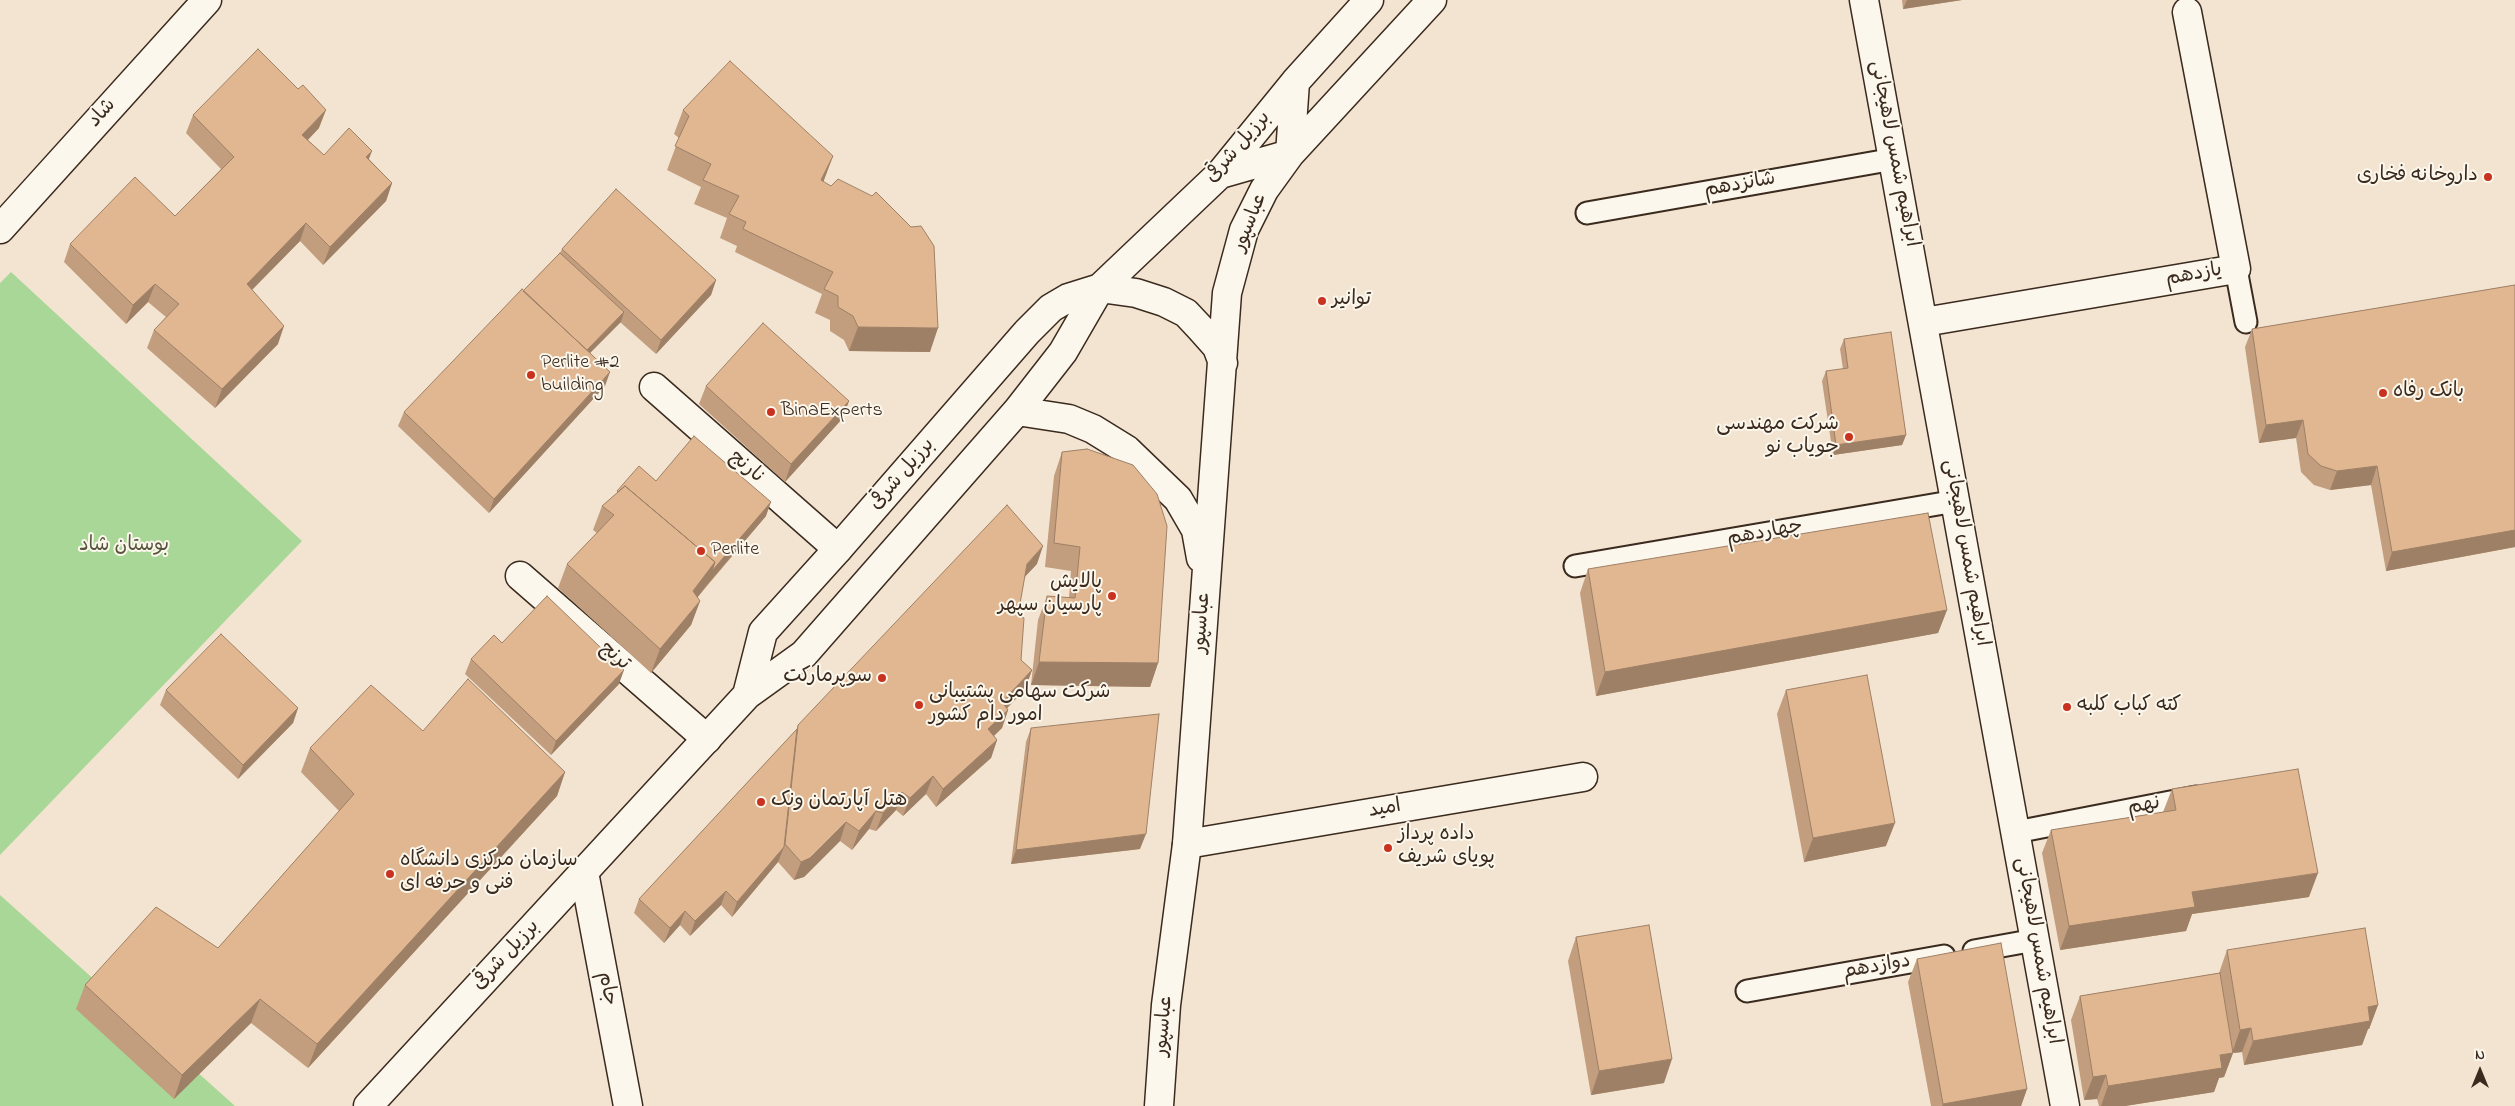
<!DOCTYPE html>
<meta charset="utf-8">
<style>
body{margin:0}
#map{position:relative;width:2515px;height:1106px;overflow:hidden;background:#f3e4d1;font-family:"Indie Flower",sans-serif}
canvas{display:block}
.north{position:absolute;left:2455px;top:1046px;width:50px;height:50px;-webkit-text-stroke:4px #fbf7ec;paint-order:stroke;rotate:0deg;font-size:14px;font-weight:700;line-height:20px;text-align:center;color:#3b2a1e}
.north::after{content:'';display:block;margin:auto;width:18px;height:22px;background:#3b2a1e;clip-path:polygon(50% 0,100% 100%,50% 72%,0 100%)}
</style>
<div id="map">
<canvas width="2515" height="1106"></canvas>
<div class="north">N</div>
</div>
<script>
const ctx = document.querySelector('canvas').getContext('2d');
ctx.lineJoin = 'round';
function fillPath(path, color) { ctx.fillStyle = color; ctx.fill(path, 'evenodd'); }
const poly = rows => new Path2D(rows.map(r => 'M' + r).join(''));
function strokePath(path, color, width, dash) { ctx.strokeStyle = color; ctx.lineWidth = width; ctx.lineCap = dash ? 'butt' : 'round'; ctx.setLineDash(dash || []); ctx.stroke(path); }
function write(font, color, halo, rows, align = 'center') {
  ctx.font = font + ' "Indie Flower","Playpen Sans Arabic",sans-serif'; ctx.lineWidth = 4; ctx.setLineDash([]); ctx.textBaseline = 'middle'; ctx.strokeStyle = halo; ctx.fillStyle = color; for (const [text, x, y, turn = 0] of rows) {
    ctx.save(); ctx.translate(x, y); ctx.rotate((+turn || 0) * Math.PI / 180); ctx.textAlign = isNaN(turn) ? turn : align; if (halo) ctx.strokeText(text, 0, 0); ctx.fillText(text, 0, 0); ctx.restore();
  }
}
fillPath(poly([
 [11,272,302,541,0,855,0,283],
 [0,895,235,1106,0,1106]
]), '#a8d797');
const service = poly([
 [1587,213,1894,159],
 [2236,269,2246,322],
 [1575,566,1956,501],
 [2016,832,2196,797],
 [1974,951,2035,940],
 [1747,991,1944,956]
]);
const minor = poly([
 [1864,0,2065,1106],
 [1924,322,2236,269,2187,12],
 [654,387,838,549],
 [520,576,707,739],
 [1187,844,1583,777],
 [584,872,628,1106]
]);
const secondary = poly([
 [1290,154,1295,82],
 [1220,174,1290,154],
 [0,229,207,0],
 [1017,411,1069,419,1093,429,1127,450,1178,499,1196,530,1201,558],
 [747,695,763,632,838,549,1027,332,1051,308,1068,298,1100,288,1136,293,1164,302,1186,313,1201,329,1217,347,1223,363],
 [368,1106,747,695,804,654,1017,411,1063,352,1100,288,1220,174,1295,82,1369,0],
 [1159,1106,1166,1005,1187,844,1227,293,1244,230,1264,190,1290,154,1432,0]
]);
strokePath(service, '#3b2a1e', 25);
strokePath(minor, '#3b2a1e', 31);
strokePath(secondary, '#3b2a1e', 31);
strokePath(service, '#fbf7ec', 21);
strokePath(minor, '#fbf7ec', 28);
strokePath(secondary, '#fbf7ec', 28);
fillPath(poly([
 [1902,0,1962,0,1903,9],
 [683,110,833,156,823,182,930,352,849,351,844,340,830,331,830,320,815,313,822,294,735,252,737,246,720,238,727,218,694,204,701,187,667,170,679,138,674,134],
 [193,115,319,128,308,140,324,155,369,159,392,183,386,201,323,265,300,241,252,290,278,344,215,408,147,348,154,330,166,317,148,302,126,324,64,262,70,244,175,216,221,169,186,133],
 [562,249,716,280,711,295,656,354,620,322,590,353,605,386,489,513,398,426,404,412,560,253],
 [2515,285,2515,547,2386,571,2371,485,2330,490,2314,485,2301,472,2296,438,2259,443,2245,347,2252,329],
 [1844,339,1906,435,1902,445,1833,455,1822,381,1826,371,1843,369,1840,349],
 [706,386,849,401,842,419,785,482,699,404],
 [1062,452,1158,663,1150,687,1031,685,1038,620,1047,596,1069,598,1071,571,1045,567,1054,476],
 [656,481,766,516,697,598,700,601,691,625,651,673,558,588,567,564,597,533,593,530,602,506,617,493,617,491],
 [1037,564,1024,577,1018,615,1021,660,1032,670,1025,689,1007,708,1008,710,1002,728,994,736,997,740,991,758,936,807,926,794,903,816,896,810,876,831,869,829,852,850,840,841,804,877,794,880,778,862,732,917,721,905,690,936,680,925,664,943,634,913,639,899,797,729,798,725],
 [1588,569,1947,610,1938,633,1596,696,1580,593],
 [471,659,619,684,551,755,465,674],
 [166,690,298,708,293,723,238,779,160,705],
 [1786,690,1886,846,1804,862,1777,714],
 [1031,728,1140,849,1011,864,1026,742],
 [423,731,565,772,557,796,308,1068,251,1023,174,1099,76,1009,85,985,218,948,339,811,301,772,310,748],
 [2172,789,2309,897,2192,914,2186,931,2060,950,2042,853,2051,830,2163,812],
 [1576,937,1664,1083,1591,1095,1568,961],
 [2227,950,2378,1005,2369,1029,2368,1029,2362,1045,2244,1065,2242,1052,2233,1053,2224,1077,2219,1078,2214,1092,2125,1106,2099,1106,2097,1099,2084,1100,2071,1020,2080,996,2219,973],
 [1917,959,2027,1089,2021,1106,1931,1106,1908,982]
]), '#c29d7e');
fillPath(poly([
 [1907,0,1962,0,1903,9],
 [326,110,319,128,295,153,302,135],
 [372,151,365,169,366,157],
 [833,156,824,180,812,204,821,180],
 [392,183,386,201,323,265,330,247],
 [306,223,300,241,240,302,247,284],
 [716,280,711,295,656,354,661,340],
 [155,284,148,302,126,324,133,305],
 [624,312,621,322,579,364,583,354],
 [284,326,278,344,215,408,222,389],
 [858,327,938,328,930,352,849,351],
 [610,372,605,386,489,513,494,499],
 [849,401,842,419,785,482,791,464],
 [2303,420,2296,438,2259,443,2266,425],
 [1906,435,1902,445,1833,455,1836,445],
 [2377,466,2371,485,2330,490,2337,471],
 [771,502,766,516,706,586,684,615,693,591,715,562],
 [2515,530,2515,547,2386,571,2392,552],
 [1043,546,1037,564,1020,582,1027,564],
 [700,601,691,625,651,673,660,649],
 [1947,610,1938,633,1596,696,1605,672],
 [1039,662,1158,663,1150,687,1031,685],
 [624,670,619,684,551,755,556,741],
 [1032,670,1025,689,995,721,1002,702],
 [298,708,293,723,238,779,243,765],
 [1008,710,1002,728,981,748,988,729],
 [997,740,991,758,936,807,943,789],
 [565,772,557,796,308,1068,317,1044],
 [933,776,926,794,903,816,910,798],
 [902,792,896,810,876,831,883,813],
 [876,811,869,829,852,850,859,831],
 [846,822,840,841,804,877,794,880,801,862],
 [1895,823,1886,846,1804,862,1813,838],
 [1146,834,1140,849,1011,864,1016,850],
 [784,847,778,862,732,917,737,902],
 [2318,873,2309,897,2192,914,2186,931,2060,950,2069,926,2192,892],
 [726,891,721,905,690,936,695,921],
 [685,911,680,925,664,943,670,928],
 [260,999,251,1023,174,1099,182,1075],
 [2378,1005,2369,1029,2368,1029,2362,1045,2244,1065,2253,1041,2368,1007],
 [2251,1028,2242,1052,2233,1053,2224,1077,2219,1078,2214,1092,2125,1106,2101,1106,2108,1086,2220,1055,2232,1053,2240,1030],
 [1672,1059,1664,1083,1591,1095,1599,1071],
 [2106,1075,2097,1099,2084,1100,2093,1077],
 [2027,1089,2021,1106,1942,1106,1943,1104]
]), '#9e8066');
const building = poly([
 [258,49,298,89,303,85,326,110,302,135,324,155,349,128,372,151,366,157,392,183,330,247,306,223,247,284,284,326,222,389,154,330,179,304,155,284,133,305,70,244,135,177,175,216,234,157,193,115,258,49],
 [730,61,833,156,821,180,831,186,838,179,872,196,876,192,911,227,921,226,934,246,938,328,858,327,853,316,838,307,838,296,824,289,833,272,743,229,746,222,729,214,739,196,703,180,711,164,675,146,689,116,683,110,730,61],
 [616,189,716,280,661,340,562,249,616,189],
 [560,253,624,312,587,350,523,291,560,253],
 [2515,285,2515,530,2392,552,2377,466,2337,471,2321,466,2308,454,2303,420,2266,425,2252,329,2515,285],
 [522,289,610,372,494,499,404,412,522,289],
 [763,323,849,401,791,464,706,386,763,323],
 [1891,332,1906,435,1836,445,1826,371,1848,368,1844,339,1891,332],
 [694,436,771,502,712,571,715,562,625,486,618,492,617,491,639,466,656,481,694,436],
 [1087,449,1133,465,1157,494,1167,526,1158,663,1039,662,1047,596,1075,598,1080,547,1054,543,1062,452,1087,449],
 [625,486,715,562,693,591,700,601,660,649,567,564,614,515,602,506,625,486],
 [1007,505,1043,546,1027,564,1018,615,1024,618,1021,660,1032,670,1002,702,1008,710,988,729,997,740,943,789,933,776,910,798,902,792,883,813,876,811,859,831,846,822,810,858,801,862,785,844,798,725,1007,505],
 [1928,513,1947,610,1605,672,1588,569,1928,513],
 [547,596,624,670,556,741,471,659,494,635,502,643,547,596],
 [221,634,298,708,243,765,166,690,221,634],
 [1867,675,1895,823,1813,838,1786,690,1867,675],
 [468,679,565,772,317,1044,260,999,182,1075,85,985,156,907,218,948,354,794,310,748,371,685,423,731,468,679],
 [1159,714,1146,834,1016,850,1031,728,1159,714],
 [797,729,784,847,737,902,726,891,695,921,685,911,670,928,639,899,797,729],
 [2298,769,2318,873,2192,892,2195,907,2069,926,2051,830,2176,810,2172,789,2298,769],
 [1649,925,1672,1059,1599,1071,1576,937,1649,925],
 [2365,928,2378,1005,2368,1007,2370,1021,2253,1041,2251,1028,2240,1030,2227,950,2365,928],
 [2001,943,2027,1089,1943,1104,1917,959,2001,943],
 [2220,973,2233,1053,2220,1055,2222,1068,2108,1086,2106,1075,2093,1077,2080,996,2220,973]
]);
fillPath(building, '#e1b792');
strokePath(building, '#9e8066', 1);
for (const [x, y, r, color] of [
 [2488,177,5,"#c8321e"],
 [1322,301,5,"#c8321e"],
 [531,375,5,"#c8321e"],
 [2383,393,5,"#c8321e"],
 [771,412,5,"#c8321e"],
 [1849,437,5,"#c8321e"],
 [701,551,5,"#c8321e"],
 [1112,596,5,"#c8321e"],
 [882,678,5,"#c8321e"],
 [919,705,5,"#c8321e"],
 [2067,707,5,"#c8321e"],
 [761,802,5,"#c8321e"],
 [1388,848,5,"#c8321e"],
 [390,874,5,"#c8321e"]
]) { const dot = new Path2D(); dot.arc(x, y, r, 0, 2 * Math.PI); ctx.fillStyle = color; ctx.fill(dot); strokePath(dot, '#fbf7ec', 2); }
write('20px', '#3b2a1e', '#fbf7ec', [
 ["شاد",103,114,-48],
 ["برزیل شرقی",1239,148,-49],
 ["ابراهیم شمس لاهیجانی",1893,154,79],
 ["شانزدهم",1740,186,-10],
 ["عباسپور",1251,223,-68],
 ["یازدهم",2194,276,-10],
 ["نارنج",746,468,41],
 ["برزیل شرقی",903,475,-49],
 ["چهاردهم",1765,534,-10],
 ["ابراهیم شمس لاهیجانی",1965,553,80],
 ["عباسپور",1203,623,-86],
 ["ترنج",614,657,41],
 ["نهم",2144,807,-11],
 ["امید",1385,810,-10],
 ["ابراهیم شمس لاهیجانی",2037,951,80],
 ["برزیل شرقی",507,956,-47],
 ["دوازدهم",1877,968,-10],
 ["جام",606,989,79],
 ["عباسپور",1165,1026,-85]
]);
write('20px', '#3b2a1e', '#fbf7ec', [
 ["داروخانه فخاری",2478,177,"right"],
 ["توانیر",1332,301],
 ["Perlite #2",541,364],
 ["building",541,387],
 ["بانک رفاه",2393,393],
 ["BinaExperts",781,412],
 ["شرکت مهندسی",1839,426,"right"],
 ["جویاب نو",1839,449,"right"],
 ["Perlite",711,551],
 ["پالایش",1102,584,"right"],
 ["پارسیان سپهر",1102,607,"right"],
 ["سوپرمارکت",872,678,"right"],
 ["شركت سهامى پشتيبانى",929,694],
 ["امور دام كشور",929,717],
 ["کته کباب کلبه",2077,707],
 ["هتل آپارتمان ونک",771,802],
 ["داده پرداز",1398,836],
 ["پویای شریف",1398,859],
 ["سازمان مرکزی دانشگاه",400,862],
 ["فنی و حرفه ای",400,885]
], 'left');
write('20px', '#56553c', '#fbf7ec', [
 ["بوستان شاد",124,547]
]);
</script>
